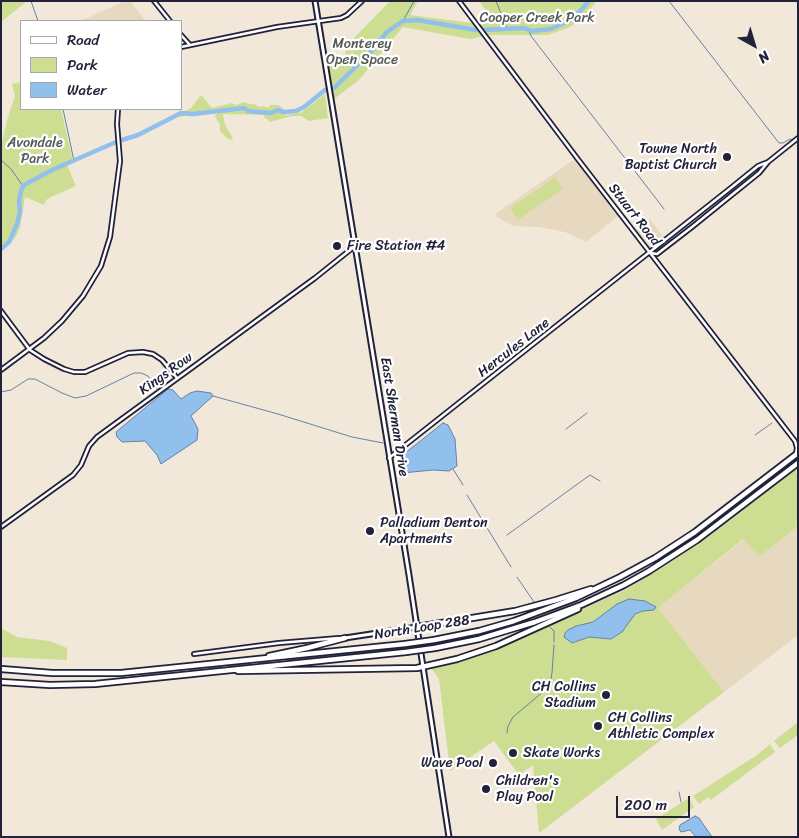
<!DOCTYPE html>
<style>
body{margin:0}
#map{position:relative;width:799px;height:838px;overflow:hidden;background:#f1e8da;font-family:Sriracha,sans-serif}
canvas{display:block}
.frame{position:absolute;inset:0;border:2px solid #22223b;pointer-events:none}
.legend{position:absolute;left:20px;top:20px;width:162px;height:90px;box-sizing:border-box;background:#fff;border:1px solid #a7a7b1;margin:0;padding:6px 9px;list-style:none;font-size:15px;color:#22223b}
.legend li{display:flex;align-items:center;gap:10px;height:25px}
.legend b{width:25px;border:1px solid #a7a7b1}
.north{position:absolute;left:729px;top:20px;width:50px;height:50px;-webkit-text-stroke:4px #fff;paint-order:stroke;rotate:141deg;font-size:14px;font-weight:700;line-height:20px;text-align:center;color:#22223b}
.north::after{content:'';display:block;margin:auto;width:18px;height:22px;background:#22223b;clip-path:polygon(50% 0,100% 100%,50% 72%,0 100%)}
.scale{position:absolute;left:616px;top:796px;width:74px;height:22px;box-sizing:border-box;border:2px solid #22223b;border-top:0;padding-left:6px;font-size:15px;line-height:18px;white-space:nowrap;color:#22223b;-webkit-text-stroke:4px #fff;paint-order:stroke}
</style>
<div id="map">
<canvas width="799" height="838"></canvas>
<div class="frame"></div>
<ul class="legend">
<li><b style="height:6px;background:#fff"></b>Road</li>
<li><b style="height:14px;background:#cdde92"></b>Park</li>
<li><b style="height:14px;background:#91c0ec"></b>Water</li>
</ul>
<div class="north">N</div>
<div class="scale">200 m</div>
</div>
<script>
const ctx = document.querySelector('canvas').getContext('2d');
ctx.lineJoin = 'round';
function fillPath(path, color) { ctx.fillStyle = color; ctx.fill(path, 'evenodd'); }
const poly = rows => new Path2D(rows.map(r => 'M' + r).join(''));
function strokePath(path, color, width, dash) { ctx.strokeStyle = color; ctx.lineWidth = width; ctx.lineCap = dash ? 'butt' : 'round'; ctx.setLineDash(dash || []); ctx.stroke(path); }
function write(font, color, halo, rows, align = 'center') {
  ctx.font = font + ' Sriracha,sans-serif'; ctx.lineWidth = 4.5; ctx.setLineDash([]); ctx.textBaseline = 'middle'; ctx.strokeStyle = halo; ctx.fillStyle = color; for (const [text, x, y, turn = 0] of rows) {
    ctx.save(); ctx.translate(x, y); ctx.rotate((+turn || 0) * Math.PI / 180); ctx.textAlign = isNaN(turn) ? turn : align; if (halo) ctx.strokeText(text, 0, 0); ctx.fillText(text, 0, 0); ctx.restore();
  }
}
fillPath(poly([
 [125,1,130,1,146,21,81,21],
 [575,159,618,216,586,242,565,232,539,227,513,226,497,217,495,214],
 [650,219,664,238,652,248,649,247,636,230],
 [798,526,798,635,724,692,658,608,744,539,759,557]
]), '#e7d8c0');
fillPath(poly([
 [1,1,27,1,1,22],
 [390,1,418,1,410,15,472,23,480,26,491,17,479,1,597,1,581,20,568,28,548,35,489,35,470,39,403,27,359,80,334,99,329,66,347,64,344,42,353,39],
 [21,82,21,109,61,109,73,162,67,165,76,186,51,197,46,200,44,205,25,197,20,228,15,238,1,250,1,146,8,117,15,96,12,84],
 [325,94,328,118,309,121,301,116,292,116,270,122,267,119,265,119,264,115,223,114,225,125,233,138,231,140,227,138,220,131,220,124,215,117,218,110,192,112,189,115,181,117,177,115,177,112,185,111,191,108,201,95,212,108,232,103,236,105,244,102,249,104,254,104,259,107,263,106,268,108,270,105,278,105,282,107,286,115,302,112],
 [555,177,563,189,541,204,533,193],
 [532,193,540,204,518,220,510,208],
 [798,467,798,526,759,557,743,539,658,608,724,692,539,833,533,765,519,775,494,741,450,771,439,679,431,668,448,665,491,651,625,590,663,567,707,538],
 [1,628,17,637,49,641,67,648,67,660,1,657],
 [798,722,798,735,780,748,774,741],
 [770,744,775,752,711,800,708,797,699,804,693,796,757,755],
 [689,798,694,807,662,830,656,819]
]), '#cdde92');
const water = poly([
 [168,389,173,390,181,399,190,393,197,391,211,393,213,396,191,416,198,429,197,440,161,464,157,455,145,441,122,442,117,437,116,432,168,389],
 [443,423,448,425,455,439,457,466,449,471,433,470,402,473,399,460,400,457,443,423],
 [629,599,645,601,656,607,654,610,643,611,635,614,622,632,611,639,589,637,572,643,564,637,565,633,568,630,576,626,593,622,617,604,629,599],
 [695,816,699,818,712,837,696,837,690,830,681,832,679,829,680,825,695,816]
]);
fillPath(water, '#91c0ec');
strokePath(water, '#6581a5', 1);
strokePath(poly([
 [31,1,38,21],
 [496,1,504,21],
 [669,1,779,143,783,143,790,139,792,140],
 [403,21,414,1],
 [505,23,507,28],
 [529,31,531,36,664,209],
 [63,109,74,161],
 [796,142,798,144],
 [1,160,11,169,23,186],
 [1,392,11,390,28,379,35,379,62,393,75,398,86,396,134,373,141,373,148,376,157,389],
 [213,396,278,414,352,437,383,443],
 [779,417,780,416],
 [566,429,587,413],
 [755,435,772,423],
 [453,469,463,485],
 [467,495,511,567],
 [507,535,590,475,600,481],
 [517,577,534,602],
 [550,627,554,631,554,642],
 [507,733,508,726,513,717,544,691,550,684,552,673,554,645],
 [679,792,681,802]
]), '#6581a5', 1);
strokePath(poly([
 [482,30,524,28,532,31,551,29,573,19,589,1],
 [334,88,370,53,387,32,403,21,417,20,476,30],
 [122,140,138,135,181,113,193,114,244,108,248,111,271,113,278,110,284,112,296,111,304,107,325,90],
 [1,249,9,242,17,224,20,212,19,202,21,191,24,185,52,170,116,142]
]), '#91c0ec', 4.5);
const tertiary = poly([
 [154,1,170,21],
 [459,1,577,158,795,441,797,448,796,453],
 [181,35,190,45],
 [181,47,277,27,341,18,347,15,362,1],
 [651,253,657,254,692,227,759,173,768,162,798,138],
 [1,311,30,350,44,359,64,369,74,372,85,372,128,353,143,352,153,354,162,360,177,378],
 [1,370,44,338,62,321,83,296,101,266,110,237,120,161,117,124,118,109],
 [389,458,732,187,758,166,768,162],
 [1,527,73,475,81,465,89,446,97,437,315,278,355,246],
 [194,654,279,643,339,638]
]);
const secondary = poly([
 [315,1,409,575,449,837],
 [345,638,417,627]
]);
const trunk = poly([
 [417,627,515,611,556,600,591,589],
 [434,640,479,631,514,621,576,598,620,577,655,558,695,532,798,453],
 [435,648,479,639,535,622,581,605,624,585,649,571,697,540,798,463],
 [269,656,307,648,345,638],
 [1,669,52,673,121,673,405,644],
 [238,671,417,668,457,659,496,646,578,609],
 [1,682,50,685,95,684,406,652]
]);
strokePath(tertiary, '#22223b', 6);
strokePath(secondary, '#22223b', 7);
strokePath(trunk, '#22223b', 8);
strokePath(tertiary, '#fff', 2.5);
strokePath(secondary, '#fff', 3);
strokePath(trunk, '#fff', 4.5);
const trunkBridge = poly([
 [405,644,434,640],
 [406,652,435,648]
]);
strokePath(trunkBridge, '#22223b', 8, []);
strokePath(trunkBridge, '#fff', 4.5);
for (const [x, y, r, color] of [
 [727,157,5,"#22223b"],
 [337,246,5,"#22223b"],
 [370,531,5,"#22223b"],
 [606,695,5,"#22223b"],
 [598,726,5,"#22223b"],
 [513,753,5,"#22223b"],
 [493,763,5,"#22223b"],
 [486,789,5,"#22223b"]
]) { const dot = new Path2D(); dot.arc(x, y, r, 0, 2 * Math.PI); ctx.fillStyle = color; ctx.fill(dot); strokePath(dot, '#fff', 2); }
write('14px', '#555a55', '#fff', [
 ["Cooper Creek Park",537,18],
 ["Monterey",362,44],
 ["Open Space",362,60],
 ["Avondale",35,143],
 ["Park",35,159]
]);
write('14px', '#22223b', '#fff', [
 ["Towne North",717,149,"right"],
 ["Baptist Church",717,165,"right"],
 ["Fire Station #4",347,246],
 ["Palladium Denton",380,523],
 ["Apartments",380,539],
 ["CH Collins",596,687,"right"],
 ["Stadium",596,703,"right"],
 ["CH Collins",608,718],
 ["Athletic Complex",608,734],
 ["Skate Works",523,753],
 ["Wave Pool",483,763,"right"],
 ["Children's",496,781],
 ["Play Pool",496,797]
], 'left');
write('14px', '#22223b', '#fff', [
 ["Stuart Road",634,215,52],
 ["Hercules Lane",514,348,-38],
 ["Kings Row",166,374,-36],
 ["East Sherman Drive",394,417,81],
 ["North Loop 288",422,628,-9]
]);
</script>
